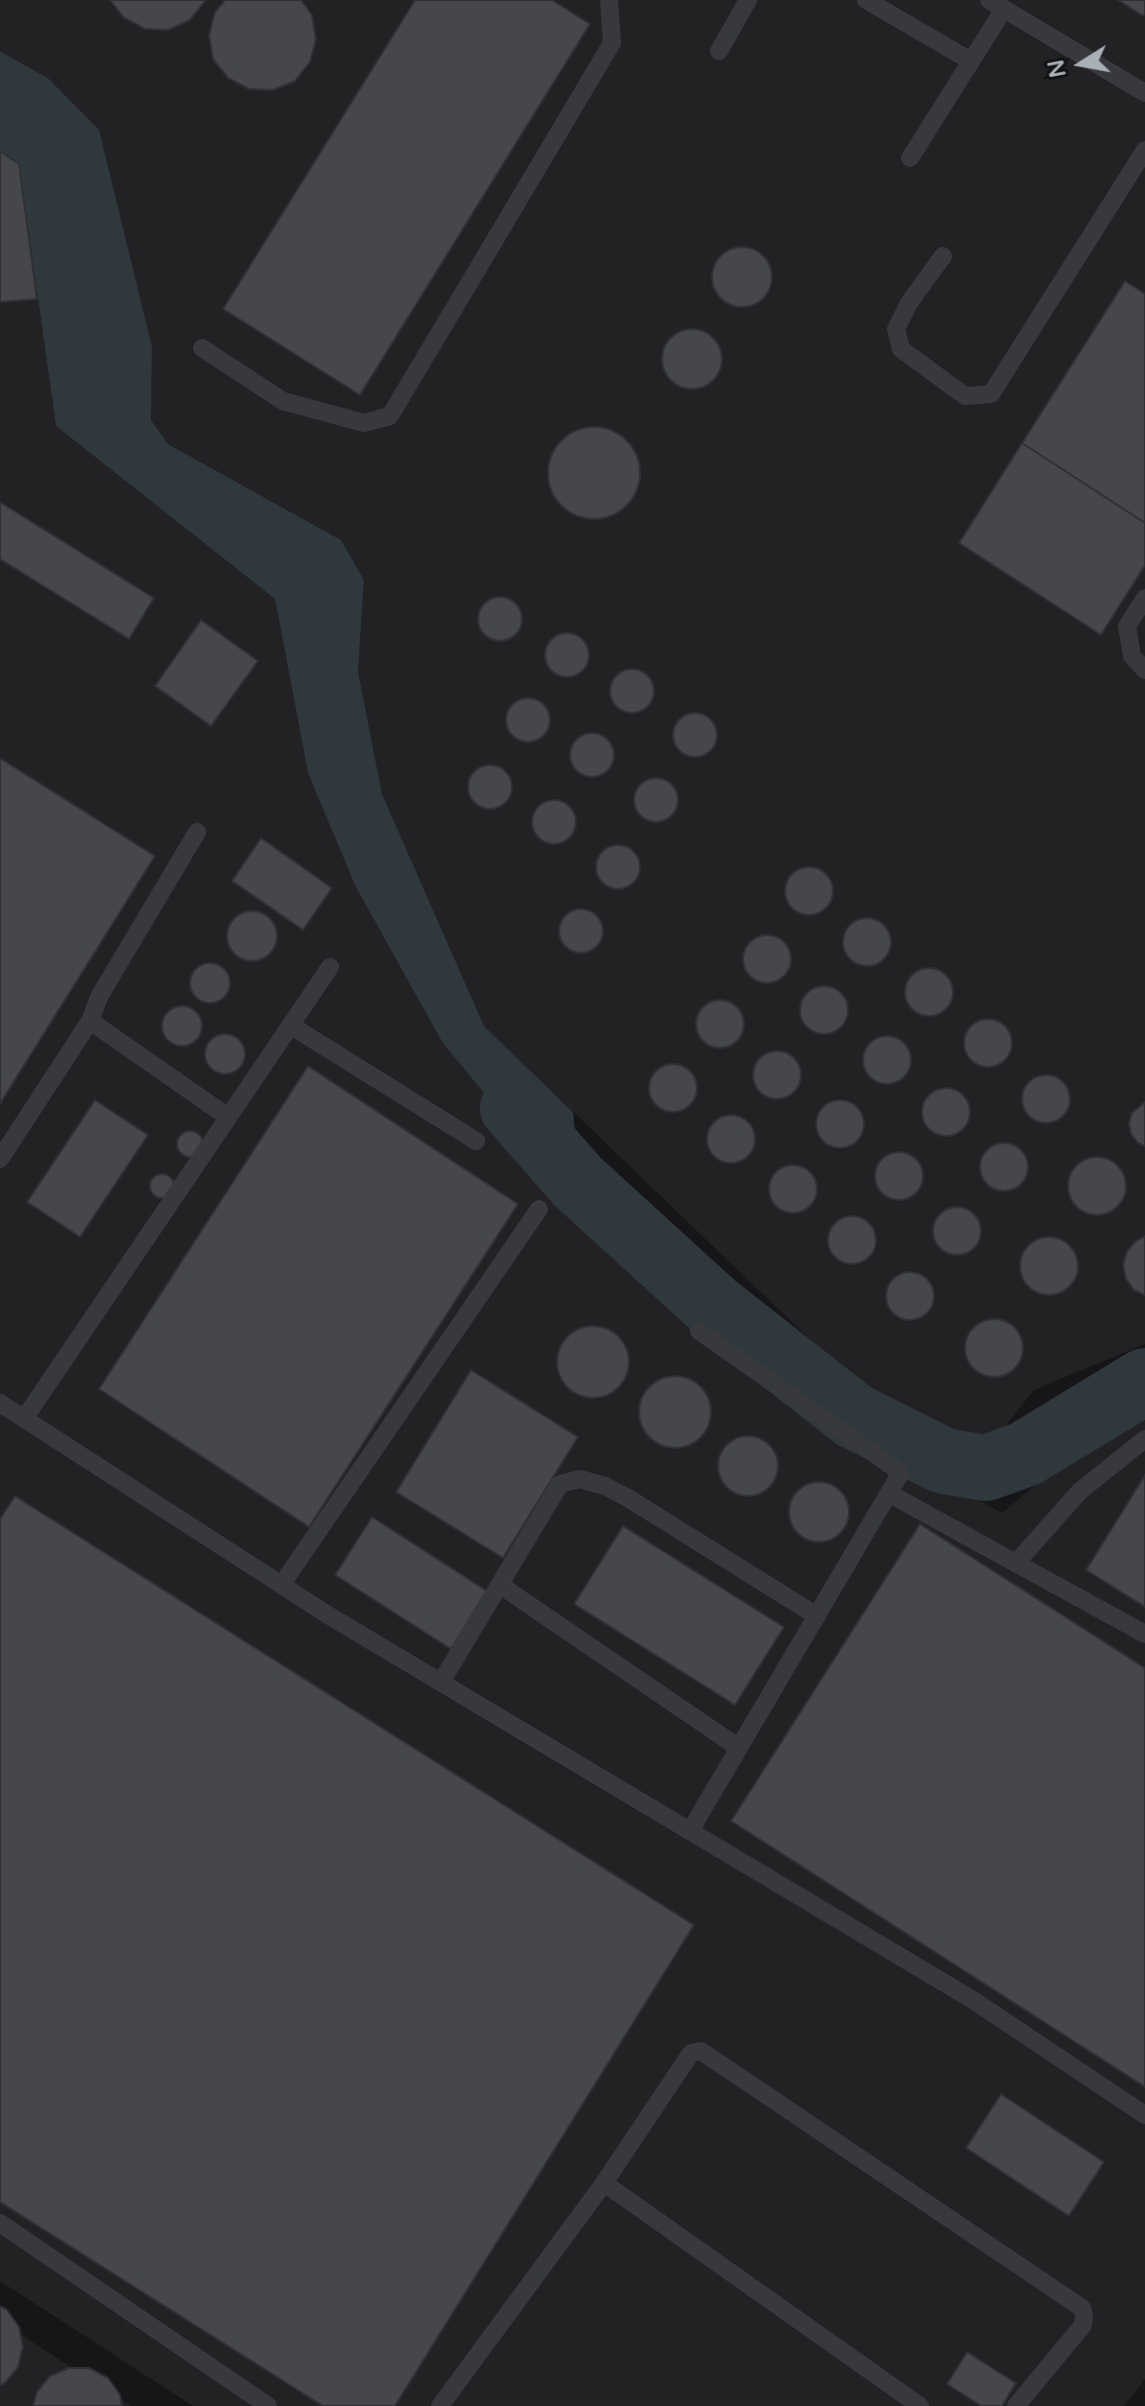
<!DOCTYPE html>
<style>
body{margin:0}
#map{position:relative;width:1145px;height:2406px;overflow:hidden;background:#161618;font-family:"Varela Round",sans-serif}
canvas{display:block}
.north{position:absolute;left:1041px;top:24px;width:80px;height:80px;-webkit-text-stroke:6px #111113;paint-order:stroke;rotate:259deg;font-size:22px;font-weight:700;line-height:32px;text-align:center;color:#a9b0b7}
.north::after{content:'';display:block;margin:auto;width:28px;height:36px;background:#a9b0b7;clip-path:polygon(50% 0,100% 100%,50% 72%,0 100%)}
</style>
<div id="map">
<canvas width="1145" height="2406"></canvas>
<div class="north">N</div>
</div>
<script>
const ctx = document.querySelector('canvas').getContext('2d');
ctx.lineJoin = 'round';
function fillPath(path, color) { ctx.fillStyle = color; ctx.fill(path, 'evenodd'); }
const poly = rows => new Path2D(rows.map(r => 'M' + r).join(''));
function strokePath(path, color, width, dash) { ctx.strokeStyle = color; ctx.lineWidth = width; ctx.lineCap = dash ? 'butt' : 'round'; ctx.setLineDash(dash || []); ctx.stroke(path); }
fillPath(poly([
 [0,0,1145,0,1145,1344,1034,1390,993,1442,876,1403,484,1026,382,794,358,671,364,580,341,540,168,444,151,420,152,347,49,79,0,51],
 [0,151,19,164,56,426,275,599,308,773,444,1045,563,1187,744,1371,1002,1513,1145,1393,1145,2379,1124,2406,193,2406,0,2281],
 [0,2321,131,2406,0,2406]
]), '#222225');
fillPath(poly([
 [0,51,49,79,99,130,152,347,151,420,168,444,341,540,364,580,358,671,382,794,484,1026,573,1112,579,1169,563,1187,444,1045,356,887,308,773,275,599,56,426,19,164,0,151]
]), '#2f393d');
strokePath(poly([
 [513,1108,578,1182,714,1306,854,1416,944,1461,986,1468,1025,1454,1145,1381]
]), '#2f393d', 66);
const building = poly([
 [110,0,206,0,190,20,168,30,145,29,123,17,110,0],
 [225,0,301,0,312,15,316,39,310,62,295,81,273,90,249,89,228,78,213,59,209,35,215,12,225,0],
 [415,0,552,0,590,24,360,395,223,309,415,0],
 [1118,0,1145,0,1145,13,1143,16,1118,0],
 [0,151,19,164,37,299,0,302,0,151],
 '712 277a30 30 0 1 1 60 0a30 30 0 1 1-60 0Z',
 [1125,281,1145,294,1145,523,1022,443,1125,281],
 '662 359a30 30 0 1 1 60 0a30 30 0 1 1-60 0Z',
 '548 473a46 46 0 1 1 92 0a46 46 0 1 1-92 0Z',
 [1022,443,1145,523,1145,565,1101,635,959,543,1022,443],
 [0,502,154,598,129,639,0,559,0,502],
 '478 619a22 22 0 1 1 44 0a22 22 0 1 1-44 0Z',
 [201,620,258,661,211,726,155,686,201,620],
 '545 655a22 22 0 1 1 44 0a22 22 0 1 1-44 0Z',
 '610 691a22 22 0 1 1 44 0a22 22 0 1 1-44 0Z',
 '506 720a22 22 0 1 1 44 0a22 22 0 1 1-44 0Z',
 '673 735a22 22 0 1 1 44 0a22 22 0 1 1-44 0Z',
 '570 755a22 22 0 1 1 44 0a22 22 0 1 1-44 0Z',
 [0,758,155,856,0,1104,0,758],
 '468 787a22 22 0 1 1 44 0a22 22 0 1 1-44 0Z',
 '634 800a22 22 0 1 1 44 0a22 22 0 1 1-44 0Z',
 '532 822a22 22 0 1 1 44 0a22 22 0 1 1-44 0Z',
 [261,838,332,888,303,930,232,881,261,838],
 '596 867a22 22 0 1 1 44 0a22 22 0 1 1-44 0Z',
 '785 891a24 24 0 1 1 48 0a24 24 0 1 1-48 0Z',
 '559 931a22 22 0 1 1 44 0a22 22 0 1 1-44 0Z',
 '227 936a25 25 0 1 1 50 0a25 25 0 1 1-50 0Z',
 '843 942a24 24 0 1 1 48 0a24 24 0 1 1-48 0Z',
 '743 959a24 24 0 1 1 48 0a24 24 0 1 1-48 0Z',
 '190 983a20 20 0 1 1 40 0a20 20 0 1 1-40 0Z',
 '905 992a24 24 0 1 1 48 0a24 24 0 1 1-48 0Z',
 '800 1010a24 24 0 1 1 48 0a24 24 0 1 1-48 0Z',
 '696 1024a24 24 0 1 1 48 0a24 24 0 1 1-48 0Z',
 '162 1026a20 20 0 1 1 40 0a20 20 0 1 1-40 0Z',
 '964 1043a24 24 0 1 1 48 0a24 24 0 1 1-48 0Z',
 '205 1054a20 20 0 1 1 40 0a20 20 0 1 1-40 0Z',
 '863 1060a24 24 0 1 1 48 0a24 24 0 1 1-48 0Z',
 '753 1075a24 24 0 1 1 48 0a24 24 0 1 1-48 0Z',
 '649 1088a24 24 0 1 1 48 0a24 24 0 1 1-48 0Z',
 [308,1066,518,1204,309,1527,99,1389,308,1066],
 '1022 1099a24 24 0 1 1 48 0a24 24 0 1 1-48 0Z',
 '922 1112a24 24 0 1 1 48 0a24 24 0 1 1-48 0Z',
 [95,1100,148,1135,80,1237,27,1202,95,1100],
 '816 1124a24 24 0 1 1 48 0a24 24 0 1 1-48 0Z',
 [1145,1102,1145,1146,1138,1143,1131,1134,1129,1123,1132,1113,1145,1102],
 '707 1139a24 24 0 1 1 48 0a24 24 0 1 1-48 0Z',
 '177 1144a13 13 0 1 1 26 0a13 13 0 1 1-26 0Z',
 '980 1167a24 24 0 1 1 48 0a24 24 0 1 1-48 0Z',
 '875 1176a24 24 0 1 1 48 0a24 24 0 1 1-48 0Z',
 '1068 1186a29 29 0 1 1 58 0a29 29 0 1 1-58 0Z',
 '769 1189a24 24 0 1 1 48 0a24 24 0 1 1-48 0Z',
 '150 1186a12 12 0 1 1 24 0a12 12 0 1 1-24 0Z',
 '933 1231a24 24 0 1 1 48 0a24 24 0 1 1-48 0Z',
 '828 1240a24 24 0 1 1 48 0a24 24 0 1 1-48 0Z',
 [1145,1236,1145,1295,1134,1290,1126,1279,1123,1265,1127,1251,1136,1241,1145,1236],
 '1020 1266a29 29 0 1 1 58 0a29 29 0 1 1-58 0Z',
 '886 1296a24 24 0 1 1 48 0a24 24 0 1 1-48 0Z',
 '965 1348a29 29 0 1 1 58 0a29 29 0 1 1-58 0Z',
 '557 1362a36 36 0 1 1 72 0a36 36 0 1 1-72 0Z',
 [471,1370,578,1437,503,1558,396,1492,471,1370],
 '639 1412a36 36 0 1 1 72 0a36 36 0 1 1-72 0Z',
 '718 1466a30 30 0 1 1 60 0a30 30 0 1 1-60 0Z',
 [1145,1475,1145,1607,1086,1570,1145,1475],
 '789 1512a30 30 0 1 1 60 0a30 30 0 1 1-60 0Z',
 [15,1496,694,1925,395,2406,323,2406,0,2202,0,1519,15,1496],
 [372,1517,487,1591,451,1649,335,1575,372,1517],
 [920,1524,1145,1668,1145,2087,731,1821,920,1524],
 [623,1526,784,1627,735,1705,574,1604,623,1526],
 [1001,2094,1104,2162,1069,2216,966,2148,1001,2094],
 [0,2306,7,2310,19,2327,23,2347,18,2367,5,2383,0,2385,0,2306],
 [967,2352,1016,2383,1002,2406,981,2406,947,2384,967,2352],
 [69,2368,89,2368,108,2378,120,2395,122,2406,33,2406,37,2392,50,2376,69,2368]
]);
fillPath(building, '#45474b');
strokePath(building, '#303134', 2);
strokePath(poly([
 [866,0,971,61],
 [989,0,1145,93],
 [719,51,748,0],
 [910,158,1004,9],
 [943,256,909,303,896,329,901,349,965,396,991,394,1145,150],
 [202,348,283,401,364,423,390,416,612,43,609,0],
 [1145,598,1127,626,1132,656,1145,670],
 [197,832,99,997,90,1021,228,1117],
 [290,1025,476,1141],
 [0,1159,90,1021],
 [0,1403,328,1615,973,2000,1145,2115],
 [24,1419,330,967],
 [890,1494,1145,1634],
 [1016,1563,1080,1491,1145,1439],
 [282,1584,539,1209],
 [500,1585,739,1748],
 [441,1682,560,1484,580,1479,605,1486,628,1498,817,1616],
 [690,1831,900,1474,893,1467,699,1331],
 [604,2183,920,2406],
 [0,2223,268,2406],
 [440,2406,604,2183,691,2053,701,2051,1082,2308,1084,2316,1083,2325,1016,2406]
]), '#37393d', 18);
</script>
